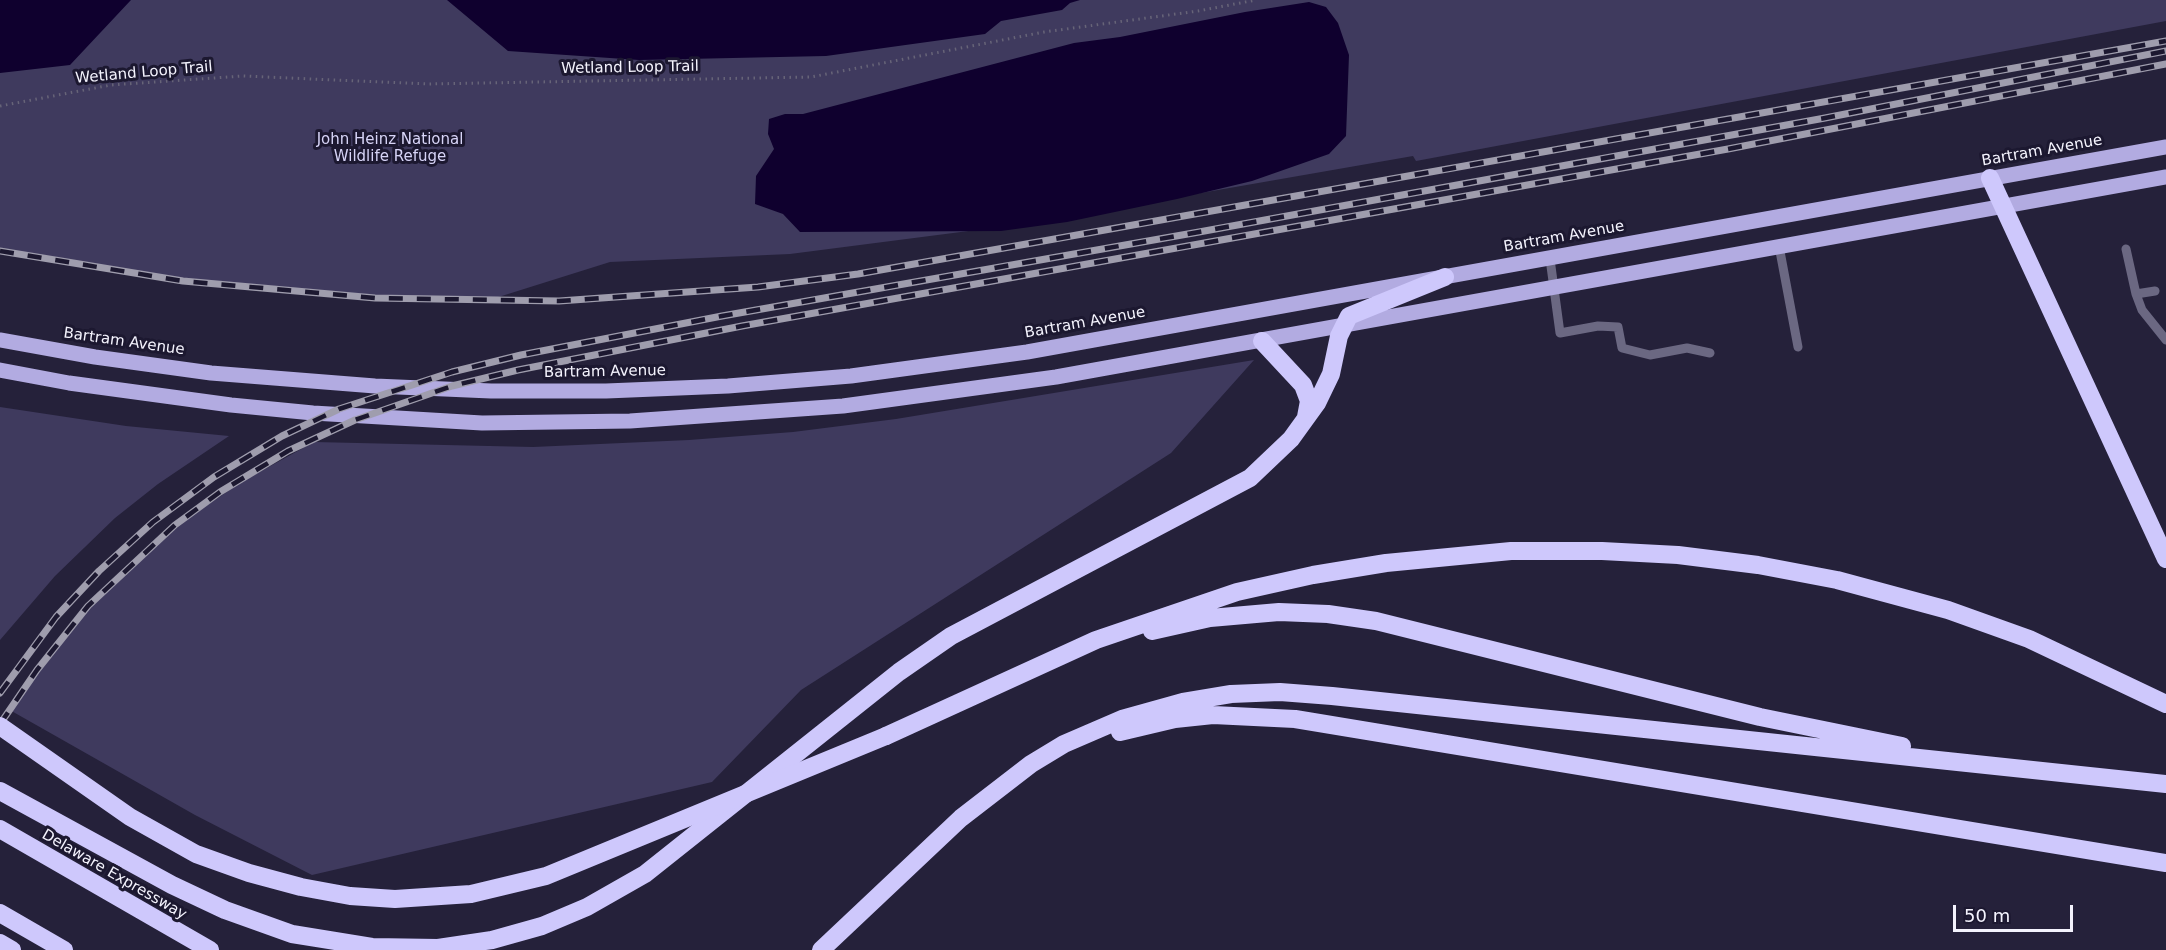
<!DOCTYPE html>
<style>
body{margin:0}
#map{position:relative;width:2166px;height:950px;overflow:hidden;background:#25213a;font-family:"DejaVu Sans",sans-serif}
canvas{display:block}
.scale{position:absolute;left:1953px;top:905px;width:120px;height:27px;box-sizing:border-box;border:3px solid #f4f3fd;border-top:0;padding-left:8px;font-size:18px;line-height:21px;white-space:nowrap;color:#f4f3fd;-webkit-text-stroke:4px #1c1830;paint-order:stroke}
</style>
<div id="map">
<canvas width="2166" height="950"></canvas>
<div class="scale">50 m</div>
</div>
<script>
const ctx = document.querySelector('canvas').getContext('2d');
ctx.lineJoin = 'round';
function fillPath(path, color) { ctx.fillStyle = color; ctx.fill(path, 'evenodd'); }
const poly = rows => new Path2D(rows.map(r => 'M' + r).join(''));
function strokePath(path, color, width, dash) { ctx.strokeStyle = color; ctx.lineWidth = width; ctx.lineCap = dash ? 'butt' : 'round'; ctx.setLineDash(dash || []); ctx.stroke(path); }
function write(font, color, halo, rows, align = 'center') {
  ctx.font = font + ' "DejaVu Sans",sans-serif'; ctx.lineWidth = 6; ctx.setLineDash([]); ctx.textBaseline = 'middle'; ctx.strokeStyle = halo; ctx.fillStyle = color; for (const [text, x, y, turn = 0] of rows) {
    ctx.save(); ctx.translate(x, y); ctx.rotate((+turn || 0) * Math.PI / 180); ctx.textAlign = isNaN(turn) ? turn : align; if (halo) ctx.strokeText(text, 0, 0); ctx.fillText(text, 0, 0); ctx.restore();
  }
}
fillPath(poly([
 [0,0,2166,0,2166,21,1416,161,1413,156,1023,224,790,254,610,262,489,300,354,298,205,285,0,250],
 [1254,360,1171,453,801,690,712,782,312,875,195,815,8,709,74,622,139,558,201,509,245,480,314,442,533,447,689,440,793,432,896,419],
 [0,407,126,426,229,436,158,484,115,518,55,576,0,640]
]), '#3f3a5e');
fillPath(poly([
 [0,0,131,0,70,65,0,73],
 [447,0,1080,0,1070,3,1062,10,1001,21,985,34,826,56,639,60,508,51],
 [1309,2,1326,7,1338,23,1349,55,1346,136,1329,154,1252,181,1177,199,1067,222,1001,231,800,232,783,214,755,204,756,176,774,149,768,134,769,119,785,114,803,114,1074,43,1120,37,1245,12]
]), '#0f002e');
strokePath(poly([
 [0,106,111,85,243,76,428,84,811,77,1044,32,1198,11,1256,0]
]), '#676478', 3, [1.5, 4.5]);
strokePath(poly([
 [1779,246,1798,347],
 [2126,249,2136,294,2155,291],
 [1550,259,1560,333,1598,326,1618,327,1622,348,1650,355,1687,348,1710,353],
 [2136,294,2142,310,2166,340]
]), '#6b6882', 9);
strokePath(poly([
 [0,340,95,357,211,373,375,386,491,391,606,391,728,386,851,376,1027,352,2166,147],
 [0,370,69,383,231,405,313,413,482,423,630,421,843,406,1056,377,2166,177]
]), '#b2abe1', 15);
strokePath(poly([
 [1990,178,2166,559],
 [1262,341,1303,385,1309,401,1306,417],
 [1152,631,1210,618,1279,612,1328,614,1376,621,1760,717,1902,746],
 [1120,732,1175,719,1213,715,1295,719,2166,863],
 [886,736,1096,640,1237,592,1313,575,1386,563,1511,551,1602,551,1678,555,1758,565,1837,580,1948,610,2029,639,2166,704],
 [0,791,172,885,225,910,292,934,372,947,438,948,492,940,542,926,587,907,645,874,899,672,951,636,1250,478,1291,439,1317,403,1331,374,1339,336,1349,316,1445,277],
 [0,829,210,950],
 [0,913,64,950],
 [0,943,12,950],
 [821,950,961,818,1031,764,1064,744,1122,719,1183,702,1231,694,1280,692,1332,696,2166,784]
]), '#cec8fc', 18);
const rail = poly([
 [0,251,183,281,375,298,559,301,758,287,858,274,2166,41],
 [0,693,56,617,99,571,153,522,214,477,282,436,339,409,452,372,521,355,722,316,1199,232,1825,118,2166,51],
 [0,724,37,670,88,606,175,525,220,492,288,451,355,420,452,386,518,370,742,326,1728,149,2166,64]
]);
strokePath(rail, '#9f9dad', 7);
strokePath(rail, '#1c1830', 4.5, [14]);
strokePath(poly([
 [0,726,130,817,196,854,249,873,301,887,350,896,395,899,471,894,546,876,886,736]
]), '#cec8fc', 18);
write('15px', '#f4f3fd', '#1c1830', [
 ["Wetland Loop Trail",630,68,-1],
 ["Wetland Loop Trail",144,73,-5],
 ["Bartram Avenue",2042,151,-10],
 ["Bartram Avenue",1564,237,-10],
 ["Bartram Avenue",1085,323,-10],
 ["Bartram Avenue",124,342,8],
 ["Bartram Avenue",605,372,-1],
 ["Delaware Expressway",114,875,30]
]);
write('15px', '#d7d4f7', '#1c1830', [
 ["John Heinz National",390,140],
 ["Wildlife Refuge",390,157]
]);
</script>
